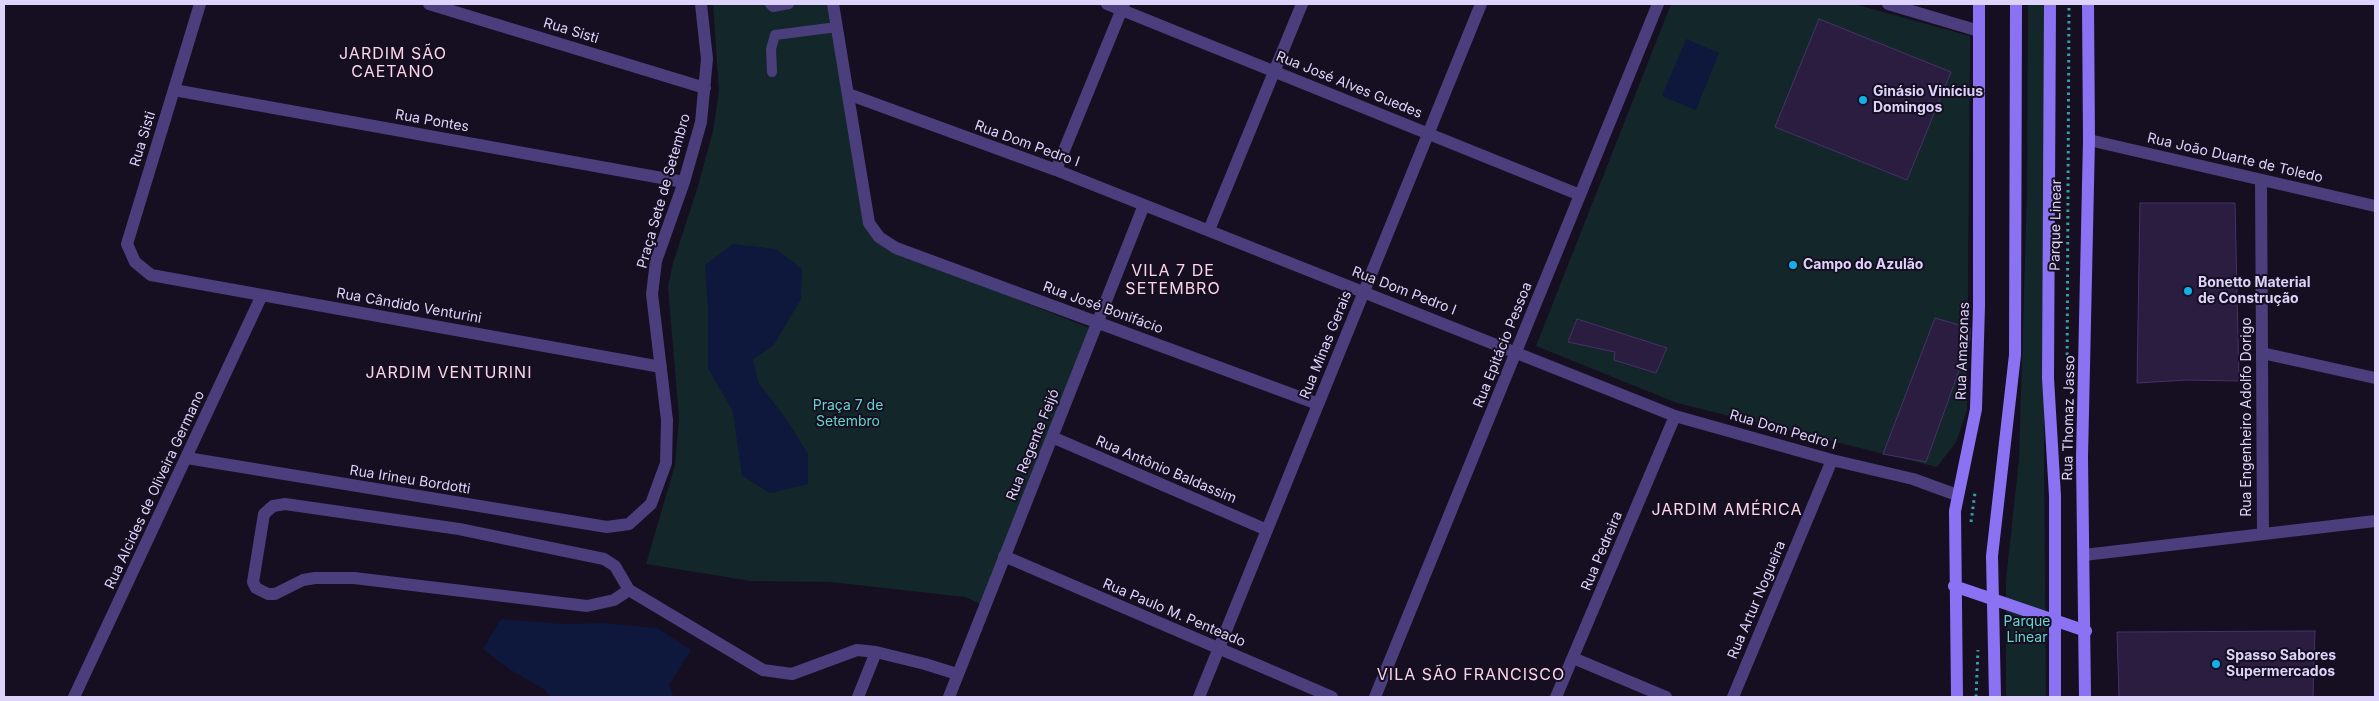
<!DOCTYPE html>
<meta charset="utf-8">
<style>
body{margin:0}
#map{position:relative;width:2379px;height:701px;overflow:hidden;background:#150f21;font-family:Inter,sans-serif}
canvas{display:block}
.frame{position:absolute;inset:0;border:5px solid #ded3fb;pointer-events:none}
</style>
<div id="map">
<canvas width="2379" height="701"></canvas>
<div class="frame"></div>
</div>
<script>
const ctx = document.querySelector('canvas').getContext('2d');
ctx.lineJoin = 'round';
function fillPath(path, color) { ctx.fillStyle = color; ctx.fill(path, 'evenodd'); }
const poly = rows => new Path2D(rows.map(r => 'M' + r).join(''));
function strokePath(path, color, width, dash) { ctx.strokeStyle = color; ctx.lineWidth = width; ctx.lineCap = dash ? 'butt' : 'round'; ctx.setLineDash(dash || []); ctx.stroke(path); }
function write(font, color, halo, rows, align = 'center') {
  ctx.font = font + ' Inter,sans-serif'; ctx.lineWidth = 4; ctx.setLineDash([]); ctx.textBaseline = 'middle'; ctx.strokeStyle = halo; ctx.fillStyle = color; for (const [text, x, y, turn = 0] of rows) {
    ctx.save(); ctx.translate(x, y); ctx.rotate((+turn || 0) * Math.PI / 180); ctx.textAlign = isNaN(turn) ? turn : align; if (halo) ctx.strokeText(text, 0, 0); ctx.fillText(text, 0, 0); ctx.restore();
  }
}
fillPath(poly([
 [713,4,830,4,862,215,894,251,1092,329,983,605,965,597,831,582,751,581,646,564,675,465,679,418,668,287,673,263,698,186,713,131,719,91],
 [1671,4,1854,4,1970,36,1967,410,1956,442,1937,467,1677,403,1536,346],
 [2028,4,2045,4,2044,456,2046,697,2006,697,2006,580,2019,459,2027,192]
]), '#13272a');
fillPath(poly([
 [1686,39,1719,53,1696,110,1662,96],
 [733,244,776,249,802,269,801,299,773,346,753,359,758,382,787,420,808,454,808,484,770,493,742,476,733,412,708,368,708,307,705,265],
 [501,619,562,624,603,623,657,628,691,650,669,685,674,697,550,697,545,690,509,669,483,649]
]), '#0e173c');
const building = poly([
 [1819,19,1951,72,1907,180,1775,127,1819,19],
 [2140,203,2235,203,2239,381,2187,380,2137,383,2140,203],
 [1935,318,1970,328,1970,340,1926,462,1883,454,1935,318],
 [1577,319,1667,348,1656,373,1614,360,1615,352,1568,342,1577,319],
 [2315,631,2313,697,2119,697,2117,632,2315,631]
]);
fillPath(building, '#2a1d40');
strokePath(building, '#46316a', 1);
strokePath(poly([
 [2067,381,2069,4],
 [1971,522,1975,493],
 [1976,697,1978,650]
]), '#389eaa', 3, [2.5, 4]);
strokePath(poly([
 [770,4,773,7,789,4],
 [772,72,771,49,775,35,837,27]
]), '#4b3e7c', 10);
strokePath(poly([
 [200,4,127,244,135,262,151,275,661,367],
 [429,4,705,88],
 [833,4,869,223,879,237,896,248,1318,404],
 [1107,4,1580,195],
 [1888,4,1979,31],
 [174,90,684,182],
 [848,94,1056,170,1675,416,1832,460,1913,479,1957,495],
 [2089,140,2375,206],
 [1056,170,1124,4],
 [2261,180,2263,534],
 [1209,230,1302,4],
 [2262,353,2375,378],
 [1052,437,1267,530],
 [187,458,607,527,629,524,651,504,666,463,667,420,652,294,656,261,684,182,701,122,707,59,701,4],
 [2084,555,2375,521],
 [1004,556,1332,697],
 [629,590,614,600,587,606,354,578,315,578,303,580,275,594,268,594,256,588,253,582,264,514,273,506,285,504,459,529,604,559,615,566,629,590,763,670,792,674,857,650,876,652,925,664,957,674],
 [1573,658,1666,697],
 [74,697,262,295],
 [858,697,876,652],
 [949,697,1144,205],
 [1199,697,1481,4],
 [1375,697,1658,4],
 [1556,697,1675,416],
 [1733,697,1832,460]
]), '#4b3e7c', 12);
strokePath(poly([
 [2050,4,2048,378,2055,496,2055,697],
 [1954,586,2086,631],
 [1957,697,1955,511,1976,409,1979,306,1979,4],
 [1995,697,1992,556,2015,355,2016,4],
 [2085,697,2082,457,2089,140,2088,4]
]), '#8b72f3', 12);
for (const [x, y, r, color] of [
 [1863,100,5,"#13afe7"],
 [1793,265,5,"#13afe7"],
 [2188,291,5,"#13afe7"],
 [2216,664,5,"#13afe7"]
]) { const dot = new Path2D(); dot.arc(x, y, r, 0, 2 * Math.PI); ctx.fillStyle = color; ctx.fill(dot); strokePath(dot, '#150f21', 2); }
write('14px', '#ded3fb', '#150f21', [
 ["Rua Sisti",571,31,17],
 ["Rua José Alves Guedes",1349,85,22],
 ["Rua Pontes",432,121,10],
 ["Rua Sisti",143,139,-73],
 ["Rua Dom Pedro I",1027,144,20],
 ["Rua João Duarte de Toledo",2235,158,13],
 ["Praça Sete de Setembro",664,191,-74],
 ["Parque Linear",2056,225,-89],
 ["Rua Dom Pedro I",1404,291,21],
 ["Rua Cândido Venturini",409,306,10],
 ["Rua José Bonifácio",1103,308,20],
 ["Rua Minas Gerais",1326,345,-68],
 ["Rua Epitácio Pessoa",1503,345,-68],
 ["Rua Amazonas",1963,351,-88],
 ["Rua Engenheiro Adolfo Dorigo",2247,417,-90],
 ["Rua Thomaz Jasso",2069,418,-89],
 ["Rua Dom Pedro I",1783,430,16],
 ["Rua Regente Feijó",1033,445,-68],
 ["Rua Antônio Baldassim",1166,470,23],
 ["Rua Irineu Bordotti",410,480,9],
 ["Rua Alcides de Oliveira Germano",155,490,-65],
 ["Rua Pedreira",1602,551,-67],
 ["Rua Artur Nogueira",1757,600,-67],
 ["Rua Paulo M. Penteado",1174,613,23]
]);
write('bold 14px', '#ded3fb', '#150f21', [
 ["Ginásio Vinícius",1873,92],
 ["Domingos",1873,108],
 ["Campo do Azulão",1803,265],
 ["Bonetto Material",2198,283],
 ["de Construção",2198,299],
 ["Spasso Sabores",2226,656],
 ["Supermercados",2226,672]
], 'left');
write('14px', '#65d5cc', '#150f21', [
 ["Praça 7 de",848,406],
 ["Setembro",848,422],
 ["Parque",2027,622],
 ["Linear",2027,638]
]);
ctx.letterSpacing = '1px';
write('16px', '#fbd5e7', '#150f21', [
 ["JARDIM SÃO",393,54],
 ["CAETANO",393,72],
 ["VILA 7 DE",1173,271],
 ["SETEMBRO",1173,289],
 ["JARDIM VENTURINI",449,373],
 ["JARDIM AMÉRICA",1727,510],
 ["VILA SÃO FRANCISCO",1471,675]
]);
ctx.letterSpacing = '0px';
</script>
